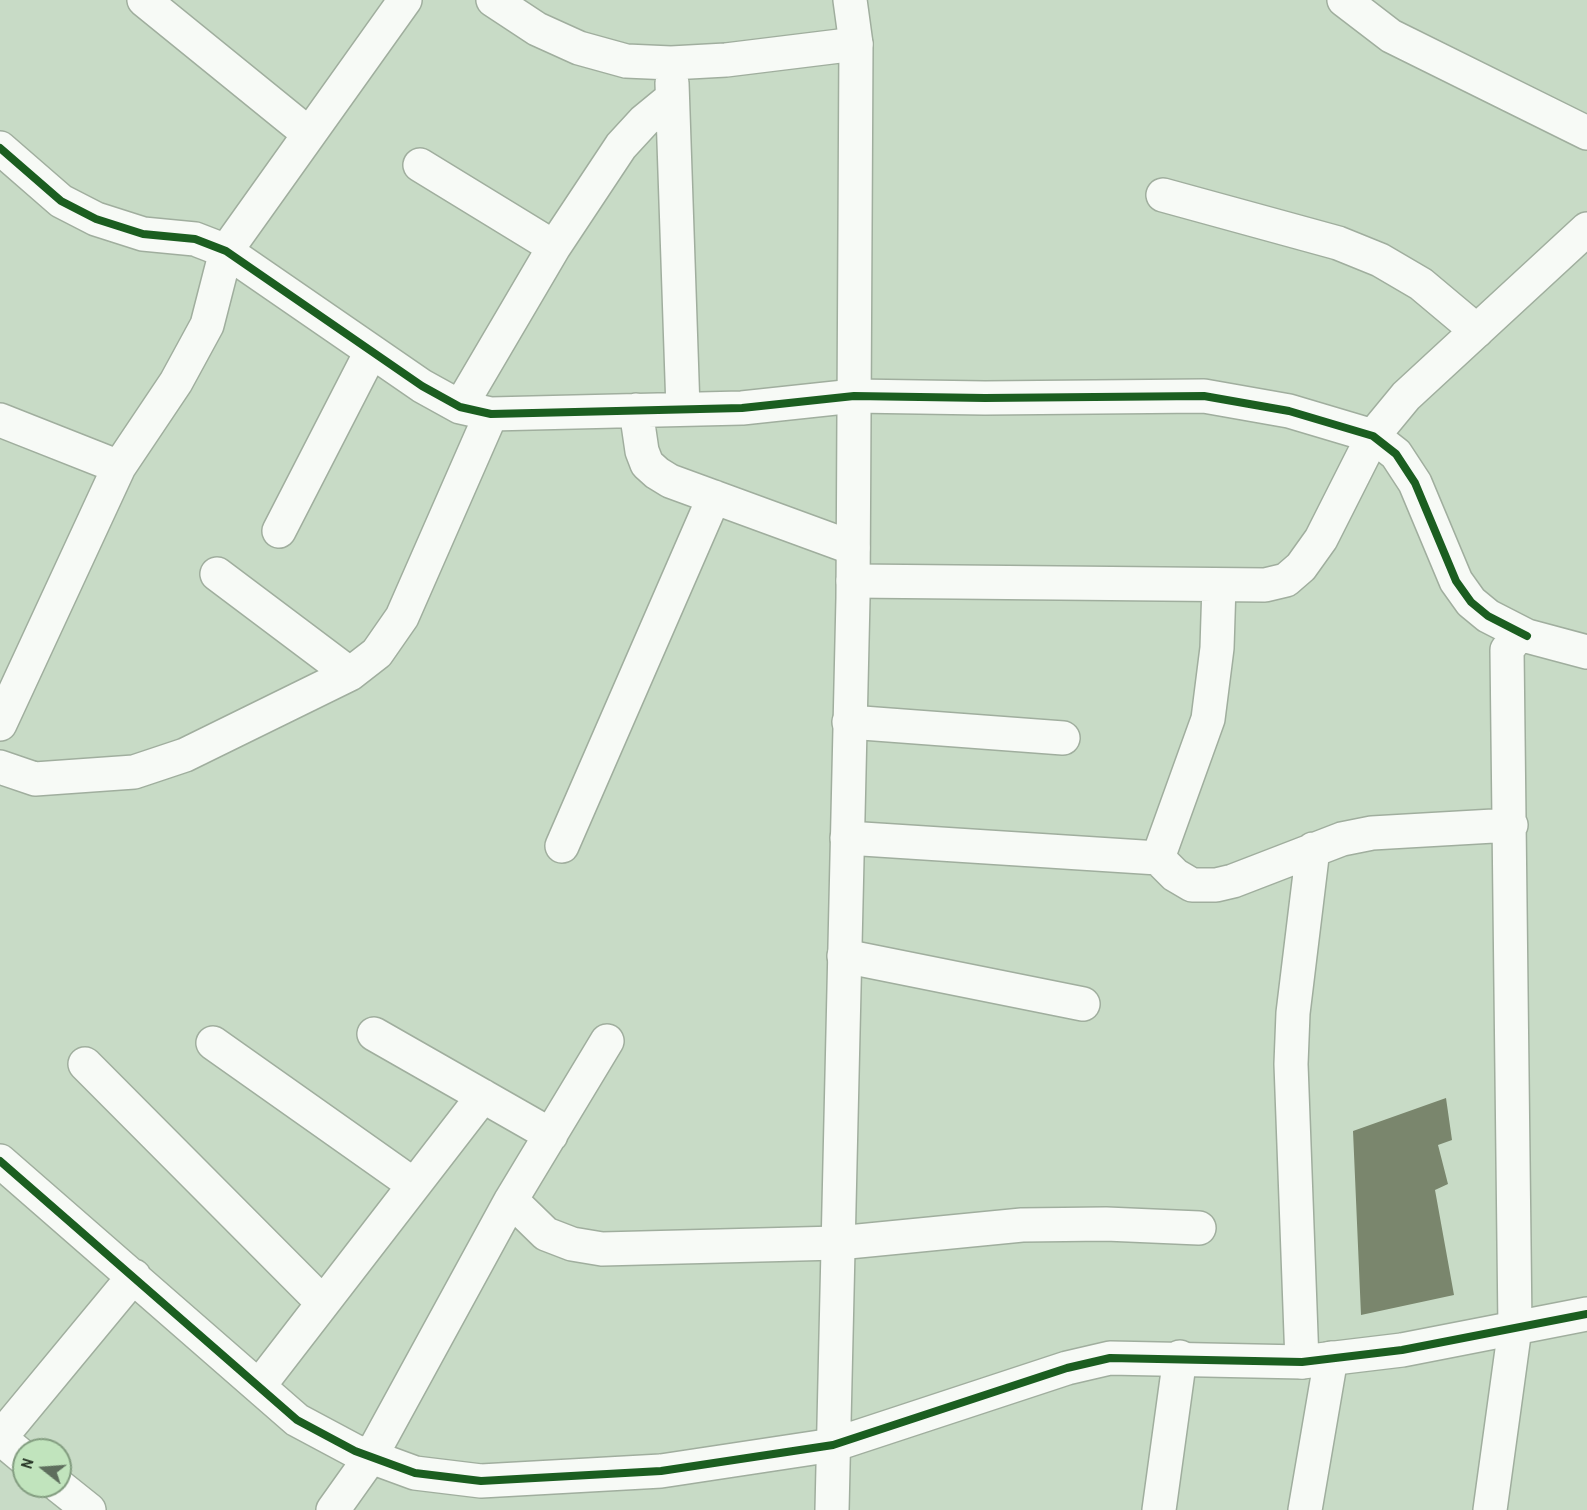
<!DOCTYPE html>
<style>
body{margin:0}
#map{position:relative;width:1587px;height:1510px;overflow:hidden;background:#c8dbc6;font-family:"Archivo Narrow",sans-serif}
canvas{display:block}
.north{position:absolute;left:12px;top:1438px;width:60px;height:60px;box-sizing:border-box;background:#c1e4bd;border:2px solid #839d80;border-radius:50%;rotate:287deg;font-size:16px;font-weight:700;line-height:24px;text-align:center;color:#253324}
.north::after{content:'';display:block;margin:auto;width:21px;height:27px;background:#5e6e5d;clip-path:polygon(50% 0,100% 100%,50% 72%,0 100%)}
</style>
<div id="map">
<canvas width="1587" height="1510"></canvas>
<div class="north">N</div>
</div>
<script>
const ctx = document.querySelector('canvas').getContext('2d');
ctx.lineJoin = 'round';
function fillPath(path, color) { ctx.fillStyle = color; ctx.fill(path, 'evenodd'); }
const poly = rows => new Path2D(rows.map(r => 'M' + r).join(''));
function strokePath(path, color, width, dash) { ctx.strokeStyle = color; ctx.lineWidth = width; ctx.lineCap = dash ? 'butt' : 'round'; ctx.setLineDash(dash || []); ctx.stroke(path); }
fillPath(poly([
 [1446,1098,1452,1140,1438,1145,1448,1184,1435,1190,1454,1295,1361,1315,1353,1131]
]), '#7a866d');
const street = poly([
 [144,0,309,134],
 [493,0,537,29,579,48,626,61,671,63,726,60,856,44],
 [1344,0,1391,36,1587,133],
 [672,83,683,409],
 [0,148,61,201,96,219,143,234,195,239,226,251,422,386,460,407,491,414,742,408,854,396,985,398,1204,396,1289,411,1373,436,1396,454,1415,483,1456,581,1471,602,1488,616,1527,636],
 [420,165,554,247],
 [1163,195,1338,243,1380,260,1421,284,1477,331],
 [460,407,554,247,621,146,644,121,672,98],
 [636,410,642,451,647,464,657,473,670,481,853,548],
 [0,420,119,467],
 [279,531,371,352],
 [217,574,350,674],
 [853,581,1265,585,1286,580,1301,567,1321,539,1373,436,1406,396,1587,229],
 [849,722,1063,738],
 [0,724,119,467,176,382,207,325,226,251,405,0],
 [0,767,35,779,134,772,185,755,350,674,377,653,402,617,491,414],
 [847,838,1158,858,1208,719,1217,648,1219,585],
 [562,846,714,497],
 [1158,858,1175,875,1192,885,1216,885,1233,881,1342,839,1372,833,1511,825],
 [844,956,1083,1004],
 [374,1034,551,1135],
 [607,1041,511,1200,546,1234,572,1244,602,1249,838,1243,1022,1225,1106,1224,1199,1228],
 [213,1043,414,1185],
 [85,1064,323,1303],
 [0,1161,297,1420,355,1451,415,1473,481,1481,661,1471,833,1445],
 [1302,1362,1291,1064,1293,1013,1313,849],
 [259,1386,483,1096],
 [24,1458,0,1438,134,1276],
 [59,1486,89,1510],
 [333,1510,370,1458,511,1200],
 [1159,1510,1180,1357],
 [1305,1510,1331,1358],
 [1490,1510,1515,1328,1507,650,1516,638,1527,636,1587,652]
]);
const secondary = poly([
 [833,1445,1067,1368,1110,1358,1302,1362,1402,1350,1587,1314],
 [832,1510,853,598,856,44,850,0]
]);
strokePath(street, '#a0ae9e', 36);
strokePath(secondary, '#a0ae9e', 36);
strokePath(street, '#f7faf6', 33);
strokePath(secondary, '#f7faf6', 33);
strokePath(poly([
 [0,148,61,201,96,219,143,234,195,239,226,251,422,386,460,407,491,414,742,408,854,396,985,398,1204,396,1289,411,1373,436,1396,454,1415,483,1456,581,1471,602,1488,616,1527,636],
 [0,1161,297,1420,355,1451,415,1473,481,1481,661,1471,833,1445,1067,1368,1110,1358,1302,1362,1402,1350,1587,1314]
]), '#1b5e20', 8);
</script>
